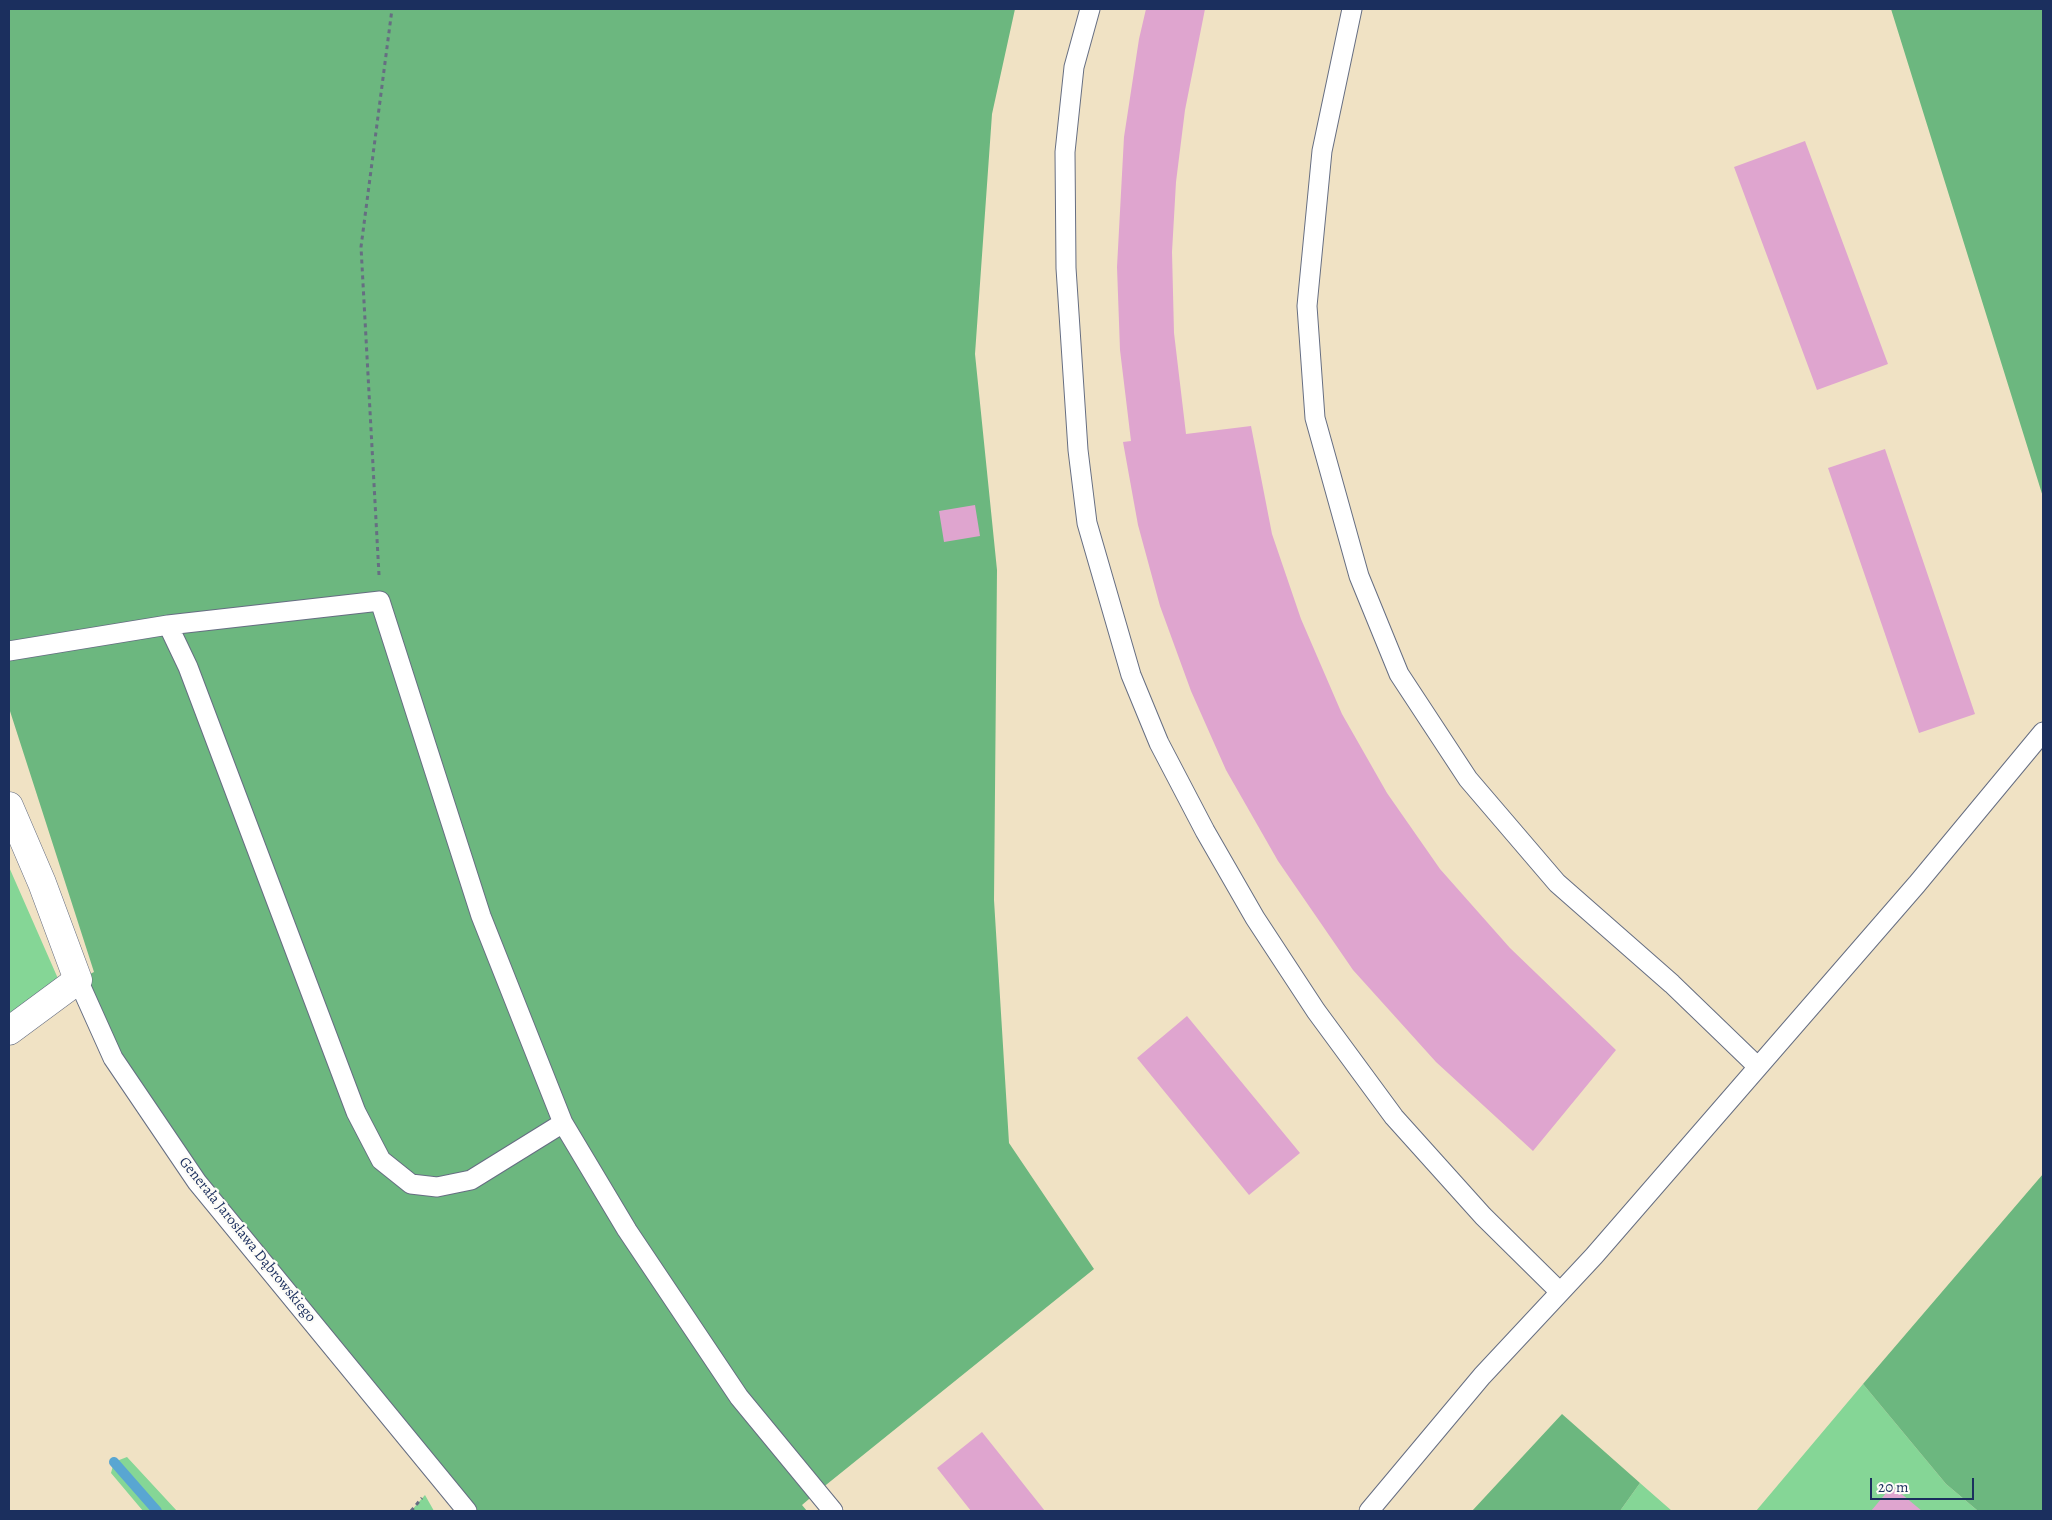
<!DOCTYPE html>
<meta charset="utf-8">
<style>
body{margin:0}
#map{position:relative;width:2052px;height:1520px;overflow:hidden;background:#f0e2c4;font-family:Alegreya,serif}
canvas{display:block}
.frame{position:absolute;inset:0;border:10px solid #1b2f5e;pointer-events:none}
.scale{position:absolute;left:1870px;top:1478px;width:104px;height:22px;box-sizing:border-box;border:2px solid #1b2f5e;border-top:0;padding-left:6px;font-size:15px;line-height:18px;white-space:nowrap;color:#1b2f5e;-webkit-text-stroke:4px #fdfcf7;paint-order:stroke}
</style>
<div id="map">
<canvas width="2052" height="1520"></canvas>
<div class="frame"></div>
<div class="scale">20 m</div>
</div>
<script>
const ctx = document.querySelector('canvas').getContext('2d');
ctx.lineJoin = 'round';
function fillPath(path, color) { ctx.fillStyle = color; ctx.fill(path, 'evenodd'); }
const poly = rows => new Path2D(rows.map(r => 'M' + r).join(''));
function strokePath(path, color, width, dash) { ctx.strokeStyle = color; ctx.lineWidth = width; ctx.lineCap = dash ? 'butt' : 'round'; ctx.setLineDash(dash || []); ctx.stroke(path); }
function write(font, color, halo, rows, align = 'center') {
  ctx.font = font + ' Alegreya,serif'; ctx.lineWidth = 4.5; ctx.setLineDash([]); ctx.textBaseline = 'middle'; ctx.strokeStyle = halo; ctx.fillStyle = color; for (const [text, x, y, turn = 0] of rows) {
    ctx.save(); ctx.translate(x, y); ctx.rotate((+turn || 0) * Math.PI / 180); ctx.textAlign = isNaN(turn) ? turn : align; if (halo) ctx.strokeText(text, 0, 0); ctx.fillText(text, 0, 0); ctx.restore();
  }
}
fillPath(poly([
 [9,867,63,990,9,1031],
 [1863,1384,1946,1484,1978,1511,1756,1511],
 [127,1457,177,1511,143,1511,111,1473,114,1462],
 [1640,1483,1672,1511,1620,1511],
 [425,1495,434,1511,411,1511]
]), '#85d696');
fillPath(poly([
 [9,9,1015,9,992,114,975,354,997,570,994,900,1009,1143,1094,1269,816,1493,802,1505,807,1511,467,1511,197,1182,78,980,94,972,9,708],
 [1891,9,2043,9,2043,497,2034,468],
 [2043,1174,2043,1511,1978,1511,1946,1484,1863,1384],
 [1562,1414,1640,1483,1620,1511,1472,1511]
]), '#6cb77f');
strokePath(poly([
 [114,1462,157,1511]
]), '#59a6d2', 10);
fillPath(poly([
 [1146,9,1205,9,1185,110,1176,182,1172,252,1174,333,1186,434,1251,426,1272,534,1301,619,1342,714,1387,793,1440,869,1510,948,1616,1050,1533,1151,1436,1062,1353,970,1278,861,1226,770,1191,691,1160,606,1138,525,1123,442,1131,441,1120,350,1117,267,1124,137,1139,39],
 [1805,141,1888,364,1817,390,1734,167],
 [1885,449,1975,714,1919,733,1828,468],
 [975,505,980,536,944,542,939,511],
 [1187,1016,1300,1153,1249,1195,1137,1058],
 [982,1432,1045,1511,971,1511,937,1468],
 [1892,1486,1922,1511,1871,1511]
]), '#dfa5cf');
const service = poly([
 [1090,9,1074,67,1065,152,1066,268,1078,450,1087,523,1131,675,1159,743,1205,831,1255,918,1316,1011,1394,1117,1483,1216,1560,1292],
 [1352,9,1322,151,1307,306,1315,418,1359,576,1399,674,1468,779,1557,883,1672,984,1757,1066],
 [168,625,188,667,356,1112,381,1160,411,1184,437,1187,471,1180,563,1123],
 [9,651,168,625,380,601,481,916,563,1123,627,1230,739,1397,833,1511],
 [78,980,113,1058,197,1182,467,1511],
 [1369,1511,1482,1376,1594,1256,1917,884,2043,732]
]);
const minor = poly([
 [9,806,42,883,78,980,9,1031]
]);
strokePath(service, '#666e82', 21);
strokePath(minor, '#666e82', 29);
strokePath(poly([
 [379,575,361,247,392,9],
 [411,1511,422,1498]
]), '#666e82', 3, [4, 4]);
strokePath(service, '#fff', 19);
strokePath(minor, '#fff', 28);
write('15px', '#1b2f5e', '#fdfcf7', [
 ["Generała Jarosława Dąbrowskiego",247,1240,51]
]);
</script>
